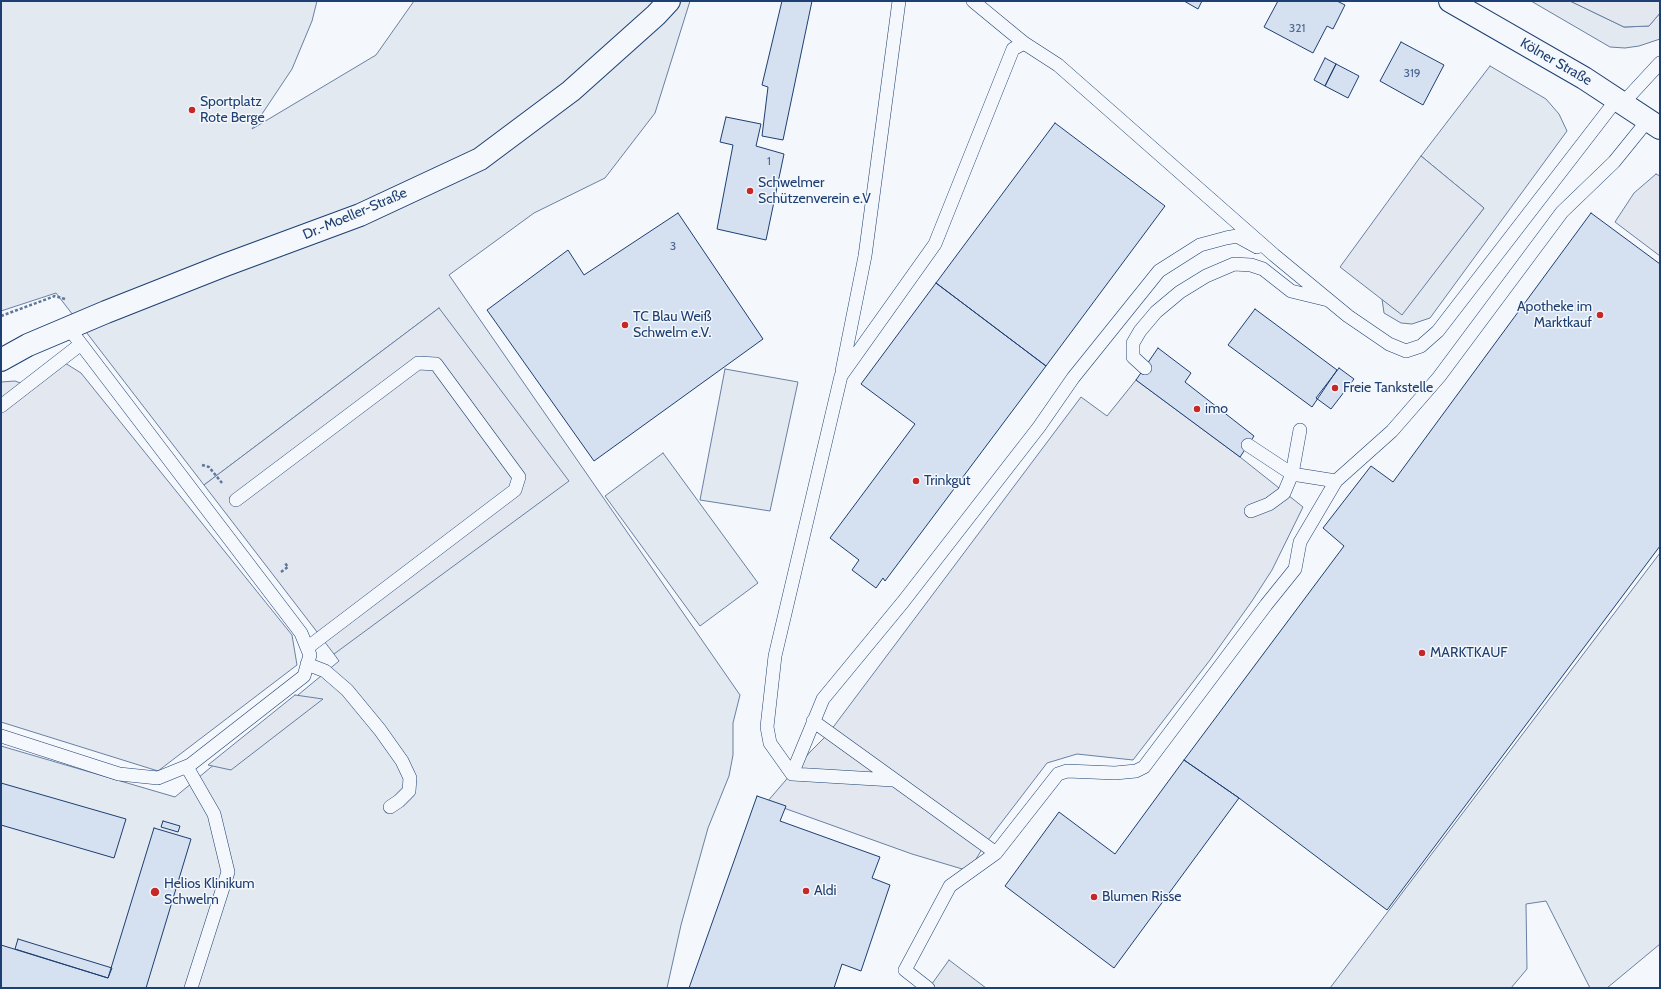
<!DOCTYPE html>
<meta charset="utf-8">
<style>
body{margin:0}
#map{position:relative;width:1661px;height:989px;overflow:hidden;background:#f4f7fb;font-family:Cabin,sans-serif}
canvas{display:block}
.frame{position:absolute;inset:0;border:2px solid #1d3f73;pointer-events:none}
</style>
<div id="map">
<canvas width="1661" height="989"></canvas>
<div class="frame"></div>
</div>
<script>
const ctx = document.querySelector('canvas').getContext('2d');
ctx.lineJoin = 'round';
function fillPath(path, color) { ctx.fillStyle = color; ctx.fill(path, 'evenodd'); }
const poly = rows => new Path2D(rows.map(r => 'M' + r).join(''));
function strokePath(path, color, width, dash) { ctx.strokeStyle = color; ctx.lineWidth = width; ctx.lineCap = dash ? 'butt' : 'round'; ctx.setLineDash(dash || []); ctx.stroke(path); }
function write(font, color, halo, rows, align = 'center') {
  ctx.font = font + ' Cabin,sans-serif'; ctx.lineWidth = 3; ctx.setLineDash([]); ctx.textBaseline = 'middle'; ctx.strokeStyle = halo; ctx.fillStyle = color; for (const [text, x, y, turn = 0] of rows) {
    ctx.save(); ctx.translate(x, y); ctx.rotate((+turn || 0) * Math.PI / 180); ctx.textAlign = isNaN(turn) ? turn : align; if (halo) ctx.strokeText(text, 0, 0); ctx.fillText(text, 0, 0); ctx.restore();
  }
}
const green = poly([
 [1,1,317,1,312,21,292,69,252,129,376,55,414,1,690,1,655,113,605,178,534,213,449,275,740,695,733,723,733,755,729,776,708,828,681,925,667,988,1,988,1,746,175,797,339,661,334,654,439,308,204,485,56,293,1,311,1,1],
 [1531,1,1570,1,1624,27,1649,26,1660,13,1660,39,1639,46,1625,48,1610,47,1531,1],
 [1490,66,1546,99,1559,114,1567,131,1430,318,1412,324,1401,323,1384,313,1382,299,1402,314,1484,208,1421,156,1490,66],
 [725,369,798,382,770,511,700,500,725,369],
 [663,453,758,583,700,626,605,496,663,453],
 [1660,553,1660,944,1607,988,1590,988,1546,901,1526,904,1527,969,1511,988,1330,988,1660,553]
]);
fillPath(green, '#e3e9f0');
strokePath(green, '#687fa3', 1);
const parking = poly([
 [1570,1,1660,1,1660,13,1649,26,1624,27,1570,1],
 [1421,156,1484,208,1402,315,1340,267,1421,156],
 [1656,174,1660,176,1660,256,1615,222,1634,193,1656,174],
 [439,308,569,481,334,654,204,485,439,308],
 [65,363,81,373,292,635,297,665,158,771,1,722,1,382,15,381,34,388,65,363],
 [1136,380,1240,457,1303,507,1272,570,1252,601,1210,660,1133,760,1077,754,1047,763,985,844,969,871,912,854,767,802,810,752,828,734,1081,397,1107,416,1136,380],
 [295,695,323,699,231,770,208,765,295,695],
 [949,960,986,988,929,988,949,960]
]);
fillPath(parking, '#e3e8f0');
strokePath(parking, '#687fa3', 1);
const building = poly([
 [782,1,812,1,783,140,762,136,768,87,762,85,782,1],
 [1184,1,1202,1,1198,9,1184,1],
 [1278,1,1337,1,1345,5,1333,29,1327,26,1313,53,1264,27,1278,1],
 [1401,42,1444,65,1423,105,1380,81,1401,42],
 [1325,58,1336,64,1325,86,1314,80,1325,58],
 [1336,64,1359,76,1348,98,1325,86,1336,64],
 [726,117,761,124,756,146,784,154,766,240,717,229,733,145,720,142,726,117],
 [1055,123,1165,206,1046,366,936,283,1055,123],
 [678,213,763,339,594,461,487,310,568,250,584,275,678,213],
 [1591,213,1660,264,1660,546,1387,910,1239,798,1184,760,1344,546,1323,528,1371,466,1393,482,1591,213],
 [936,283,1046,366,885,581,883,578,876,588,852,570,859,560,830,538,915,424,861,384,936,283],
 [1255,309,1337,370,1312,407,1228,345,1255,309],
 [1158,348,1191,373,1185,382,1254,436,1240,457,1136,380,1158,348],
 [1339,368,1354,379,1331,409,1316,398,1339,368],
 [1184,760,1239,798,1114,968,1005,886,1059,812,1115,854,1184,760],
 [1,783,126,819,114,858,1,825,1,783],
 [757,796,786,806,780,821,880,857,872,878,890,885,861,971,842,964,834,988,689,988,757,796],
 [163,821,180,826,178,832,161,827,163,821],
 [154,828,191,839,146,988,1,988,1,945,108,978,154,828],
 [18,939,112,968,108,978,15,949,18,939]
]);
fillPath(building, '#d5e0f0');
strokePath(building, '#1d3f73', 1);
const service = poly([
 [973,1,1024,43],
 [1623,103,1660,63],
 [1145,368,1133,357,1133,343,1140,331,1156,312,1180,292,1206,276,1234,264,1251,265,1263,269,1291,291,1328,300],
 [842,371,865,256,899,1],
 [1,406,81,344],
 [1248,445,1292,474,1336,481],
 [236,500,418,363,436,364,519,477,515,490,307,648],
 [1251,511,1269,504,1284,493,1292,474,1300,430],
 [307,664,325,671,347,690,380,730,402,761,410,778,409,791,399,801,390,807],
 [813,721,996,853],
 [1,736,119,774,158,778,190,765,304,676,310,655,301,633,68,327],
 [187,767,214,814,228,872,191,988],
 [792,774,823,699,903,602,1039,427,1073,378,1159,271,1200,245,1226,238,1237,236,1257,247],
 [893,780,792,774,770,743,767,727,775,656,841,376,935,244,1013,49,1024,43,1058,65,1274,255,1348,316,1389,344,1406,351,1421,346,1438,331,1617,99],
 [928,988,905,970,950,886,996,853,1058,774,1067,771,1115,773,1136,771,1144,767,1266,605,1295,569,1300,542,1336,481,1392,431,1439,377,1562,212,1614,162,1648,120]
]);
const minor = poly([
 [1,360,28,345,106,312,225,265,360,215,480,159,571,91,656,15,669,1]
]);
const primary = poly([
 [1450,1,1584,78,1660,128]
]);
strokePath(service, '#1d3f73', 14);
strokePath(minor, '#1d3f73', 24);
strokePath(primary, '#1d3f73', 24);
strokePath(poly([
 [1,316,55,296,65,299],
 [202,465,209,467,222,483],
 [281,572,288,567,285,563]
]), '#5e769c', 2.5, [3, 2]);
strokePath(service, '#f4f7fb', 13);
strokePath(minor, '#f4f7fb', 22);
strokePath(primary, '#f4f7fb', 22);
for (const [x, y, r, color] of [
 [192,110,4,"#c62828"],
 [750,191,4,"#c62828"],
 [1600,315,4,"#c62828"],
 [625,325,4,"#c62828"],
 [1335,388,4,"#c62828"],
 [1197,409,4,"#c62828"],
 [916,481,4,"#c62828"],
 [1422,653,4,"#c62828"],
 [806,891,4,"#c62828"],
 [155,892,5,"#c62828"],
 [1094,897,4,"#c62828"]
]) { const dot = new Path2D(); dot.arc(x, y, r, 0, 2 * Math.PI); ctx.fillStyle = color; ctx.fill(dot); strokePath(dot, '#f4f7fb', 1.5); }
write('12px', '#4b6792', null, [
 ["321",1297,28],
 ["319",1412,73],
 ["1",769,161],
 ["3",673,246]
]);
write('14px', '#1d3f73', '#f4f7fb', [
 ["Kölner Straße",1556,62,30],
 ["Dr.-Moeller-Straße",355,214,-23]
]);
write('14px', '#1d3f73', '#f4f7fb', [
 ["Sportplatz",200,102],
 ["Rote Berge",200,118],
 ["Schwelmer",758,183],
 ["Schützenverein e.V",758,199],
 ["Apotheke im",1592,307,"right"],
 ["Marktkauf",1592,323,"right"],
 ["TC Blau Weiß",633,317],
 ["Schwelm e.V.",633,333],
 ["Freie Tankstelle",1343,388],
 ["imo",1205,409],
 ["Trinkgut",924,481],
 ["MARKTKAUF",1430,653],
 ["Helios Klinikum",164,884],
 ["Schwelm",164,900],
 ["Aldi",814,891],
 ["Blumen Risse",1102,897]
], 'left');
</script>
